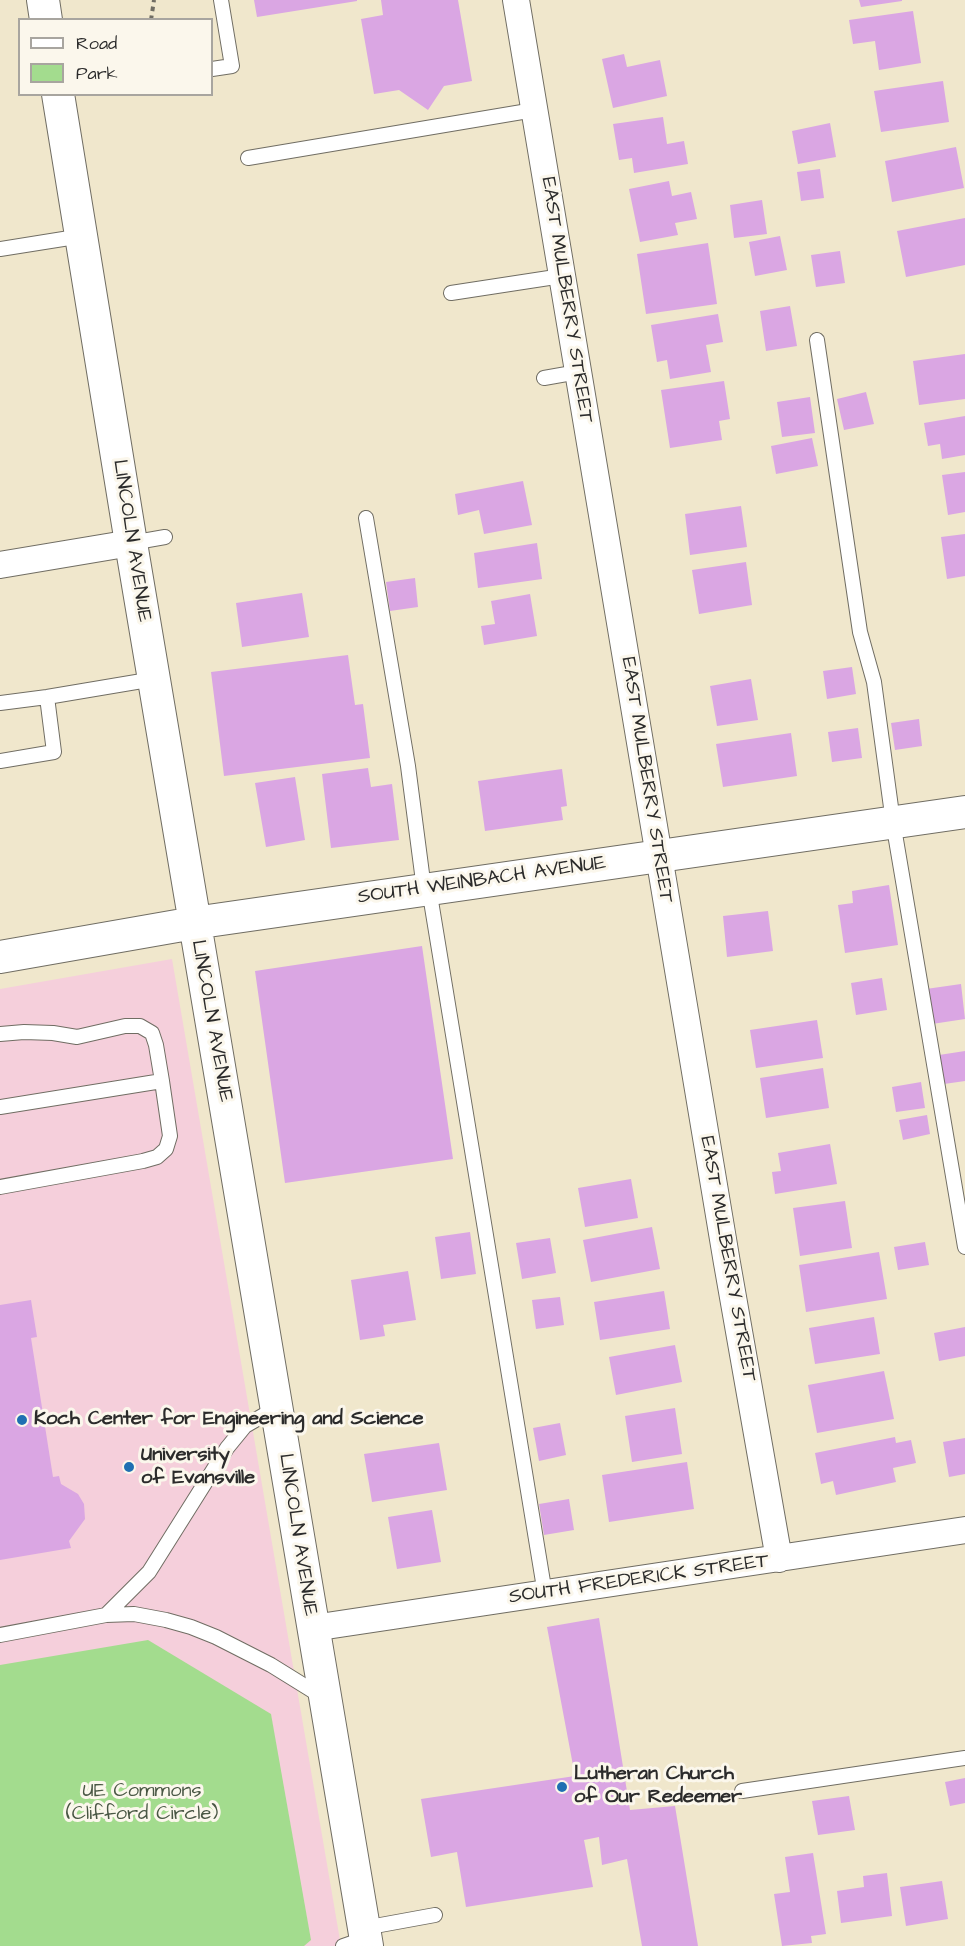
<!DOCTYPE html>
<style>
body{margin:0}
#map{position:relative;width:965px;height:1946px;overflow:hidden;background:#f0e7cc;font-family:"Architects Daughter",sans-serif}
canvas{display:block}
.legend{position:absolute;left:18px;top:18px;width:195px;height:78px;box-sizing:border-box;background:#fbf7ec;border:2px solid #a8a59f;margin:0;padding:8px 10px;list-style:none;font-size:18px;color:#2b2b2b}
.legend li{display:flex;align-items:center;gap:12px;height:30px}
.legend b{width:30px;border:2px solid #a8a59f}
</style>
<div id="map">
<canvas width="965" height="1946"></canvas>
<ul class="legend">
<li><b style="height:8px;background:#fff"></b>Road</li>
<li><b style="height:16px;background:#a3dc8e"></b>Park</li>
</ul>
</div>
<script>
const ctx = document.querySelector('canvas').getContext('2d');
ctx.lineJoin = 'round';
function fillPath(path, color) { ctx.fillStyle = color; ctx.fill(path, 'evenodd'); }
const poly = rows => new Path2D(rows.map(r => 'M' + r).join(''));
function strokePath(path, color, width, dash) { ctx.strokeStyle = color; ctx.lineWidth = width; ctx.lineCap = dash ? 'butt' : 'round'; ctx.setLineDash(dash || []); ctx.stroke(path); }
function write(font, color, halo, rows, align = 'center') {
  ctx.font = font + ' "Architects Daughter",sans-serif'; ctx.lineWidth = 6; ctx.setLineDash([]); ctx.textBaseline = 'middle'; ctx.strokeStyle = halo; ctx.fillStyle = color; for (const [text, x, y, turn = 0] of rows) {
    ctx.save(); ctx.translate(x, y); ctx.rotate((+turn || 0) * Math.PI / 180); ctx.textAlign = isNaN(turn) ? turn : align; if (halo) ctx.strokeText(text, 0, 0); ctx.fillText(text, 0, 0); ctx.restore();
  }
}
fillPath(poly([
 [172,959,341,1946,0,1946,0,989]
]), '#f5cfdb');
fillPath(poly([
 [148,1640,271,1714,311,1940,304,1946,0,1946,0,1665]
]), '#a3dc8e');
fillPath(poly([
 [254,0,357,0,357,1,257,17],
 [381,0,458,0,472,81,444,86,428,110,399,90,374,94,361,19,383,15],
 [859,0,902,0,902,1,861,7],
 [913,11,921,63,879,70,875,41,853,44,849,20],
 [624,54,627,67,660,60,667,96,613,108,602,59],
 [943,81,949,122,881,132,874,91],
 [663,117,667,144,684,141,688,164,634,173,632,158,619,160,613,124],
 [830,123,836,157,798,164,792,131],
 [956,147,964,188,892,202,885,161],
 [820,169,824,198,801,201,797,172],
 [669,181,672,196,691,192,697,219,675,223,678,235,640,242,629,189],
 [762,200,767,234,734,238,730,205],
 [965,218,965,265,906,277,897,231],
 [780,236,787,270,755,276,749,242],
 [708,243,717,304,646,314,637,254],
 [840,251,845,283,816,287,811,255],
 [790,306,797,346,766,351,760,311],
 [718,314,723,342,706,345,711,372,670,379,667,360,657,362,651,325],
 [965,354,965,399,919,405,913,361],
 [724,381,730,419,719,421,722,440,670,448,661,390],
 [866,392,874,424,844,430,837,399],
 [810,397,815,433,782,437,777,402],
 [965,416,965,455,942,459,940,444,928,446,924,423],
 [812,438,818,466,776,474,771,446],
 [965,472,965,512,948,515,942,475],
 [523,481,532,525,484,534,479,510,458,515,455,494],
 [741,506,747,547,690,555,685,514],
 [965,534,965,576,947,579,941,537],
 [537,543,542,579,478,588,474,553],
 [746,562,752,605,699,614,692,570],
 [415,578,418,607,390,611,386,582],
 [302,593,309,637,242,647,236,603],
 [530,594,537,636,484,645,481,626,495,624,491,601],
 [348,655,355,705,363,704,370,758,224,776,211,672],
 [852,667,856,694,827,699,823,671],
 [751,679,758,720,717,726,710,686],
 [919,719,922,746,895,750,891,723],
 [858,728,862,758,832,762,828,732],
 [791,733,797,776,723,787,716,744],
 [368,768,371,787,392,784,399,840,331,848,322,774],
 [562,769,567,806,561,807,563,820,485,831,478,781],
 [295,777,305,840,266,847,255,783],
 [889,885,898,945,845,953,838,905,853,903,852,891],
 [768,911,773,951,727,957,723,916],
 [422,946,453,1159,285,1183,255,971],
 [882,978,887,1010,856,1015,851,983],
 [961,984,965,1019,932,1024,926,989],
 [817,1020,823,1058,756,1068,750,1030],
 [965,1051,965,1081,944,1084,939,1055],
 [823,1068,829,1108,766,1118,760,1078],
 [921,1082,925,1108,896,1112,892,1087],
 [927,1115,930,1134,903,1140,899,1120],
 [830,1144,837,1184,775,1194,772,1172,781,1171,778,1153],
 [631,1179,638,1218,585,1227,578,1188],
 [845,1201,852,1248,800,1256,793,1208],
 [652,1227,660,1269,591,1282,583,1240],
 [470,1232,476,1274,441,1279,435,1237],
 [550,1238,556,1273,522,1279,516,1243],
 [925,1242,929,1265,898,1270,894,1247],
 [879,1252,887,1299,806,1312,799,1265],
 [408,1271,416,1320,383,1325,385,1336,360,1340,351,1280],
 [664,1291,670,1329,600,1340,594,1302],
 [560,1297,564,1325,536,1329,532,1300],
 [31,1300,37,1337,31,1338,53,1477,59,1476,61,1484,78,1494,84,1504,85,1519,69,1541,71,1548,0,1560,0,1305],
 [874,1317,880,1354,815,1364,809,1328],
 [965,1327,965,1356,939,1361,934,1333],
 [675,1345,682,1382,616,1395,609,1357],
 [884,1371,894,1419,817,1433,808,1385],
 [675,1408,682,1454,632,1462,625,1416],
 [560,1423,566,1455,539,1461,533,1428],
 [895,1437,896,1443,911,1440,916,1463,893,1468,896,1482,836,1495,833,1481,821,1484,815,1453],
 [965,1438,965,1474,949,1477,943,1442],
 [439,1443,447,1490,372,1502,364,1454],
 [687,1462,694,1509,609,1522,602,1475],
 [569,1499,574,1530,544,1535,539,1504],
 [432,1510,441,1562,397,1569,388,1517],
 [599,1618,630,1810,675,1806,698,1946,642,1946,627,1859,602,1865,599,1837,584,1840,593,1887,466,1907,457,1852,431,1857,421,1799,575,1776,547,1627],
 [965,1778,965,1803,950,1806,945,1782],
 [849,1796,855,1830,818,1835,812,1801],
 [813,1853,826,1934,811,1936,812,1943,782,1946,774,1894,790,1892,785,1857],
 [887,1873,892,1916,841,1923,837,1891,864,1887,863,1876],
 [942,1881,948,1919,906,1926,900,1887]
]), '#daa6e3');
const service = poly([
 [212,69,232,66,221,0],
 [248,158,534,110],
 [0,249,82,236],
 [451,293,562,276],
 [817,340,860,632,874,682,893,822,965,1247],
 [544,378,578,372],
 [366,518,408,766,424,889,431,901,545,1594],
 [131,543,165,537],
 [0,703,47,697,154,679],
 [0,761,54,752,47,697],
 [0,1034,24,1032,53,1033,77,1037,125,1026,140,1026,152,1033,156,1045,162,1081,0,1107],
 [0,1187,143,1161,157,1157,166,1149,170,1136,162,1081],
 [106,1615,134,1614,166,1620,191,1627,216,1637,271,1665,321,1696],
 [0,1635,106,1615,149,1572,227,1448,245,1426,276,1408],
 [742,1791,965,1758],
 [364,1928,435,1915],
 [343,1946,366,1938]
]);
const minor = poly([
 [516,0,727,1263,779,1559],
 [0,565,131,543],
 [313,1628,965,1530]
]);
const tertiary = poly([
 [43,0,46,20],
 [58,94,131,543,367,1946],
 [0,957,194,923,965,812]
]);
strokePath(service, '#706d63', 16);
strokePath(minor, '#706d63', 28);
strokePath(tertiary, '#706d63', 34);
strokePath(poly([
 [151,20,154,0]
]), '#706d63', 4, [4.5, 4.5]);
strokePath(service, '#fff', 14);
strokePath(minor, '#fff', 26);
strokePath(tertiary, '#fff', 32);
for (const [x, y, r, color] of [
 [22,1420,6,"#1f6fb2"],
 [129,1467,6,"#1f6fb2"],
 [562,1787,6,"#1f6fb2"]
]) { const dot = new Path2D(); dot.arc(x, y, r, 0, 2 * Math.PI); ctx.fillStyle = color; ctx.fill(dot); strokePath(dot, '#fbf7ec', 2); }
write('20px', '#2b2b2b', '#fbf7ec', [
 ["EAST MULBERRY STREET",566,300,81],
 ["LINCOLN AVENUE",131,541,81],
 ["EAST MULBERRY STREET",646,780,81],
 ["SOUTH WEINBACH AVENUE",482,881,-8],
 ["LINCOLN AVENUE",211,1021,80],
 ["EAST MULBERRY STREET",727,1259,80],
 ["LINCOLN AVENUE",297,1535,81],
 ["SOUTH FREDERICK STREET",639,1580,-8]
]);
write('bold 20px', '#2b2b2b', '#fbf7ec', [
 ["Koch Center for Engineering and Science",34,1420],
 ["University",141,1456],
 ["of Evansville",141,1479],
 ["Lutheran Church",574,1775],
 ["of Our Redeemer",574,1798]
], 'left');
write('20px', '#495744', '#fbf7ec', [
 ["UE Commons",142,1792],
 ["(Clifford Circle)",142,1815]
]);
</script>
